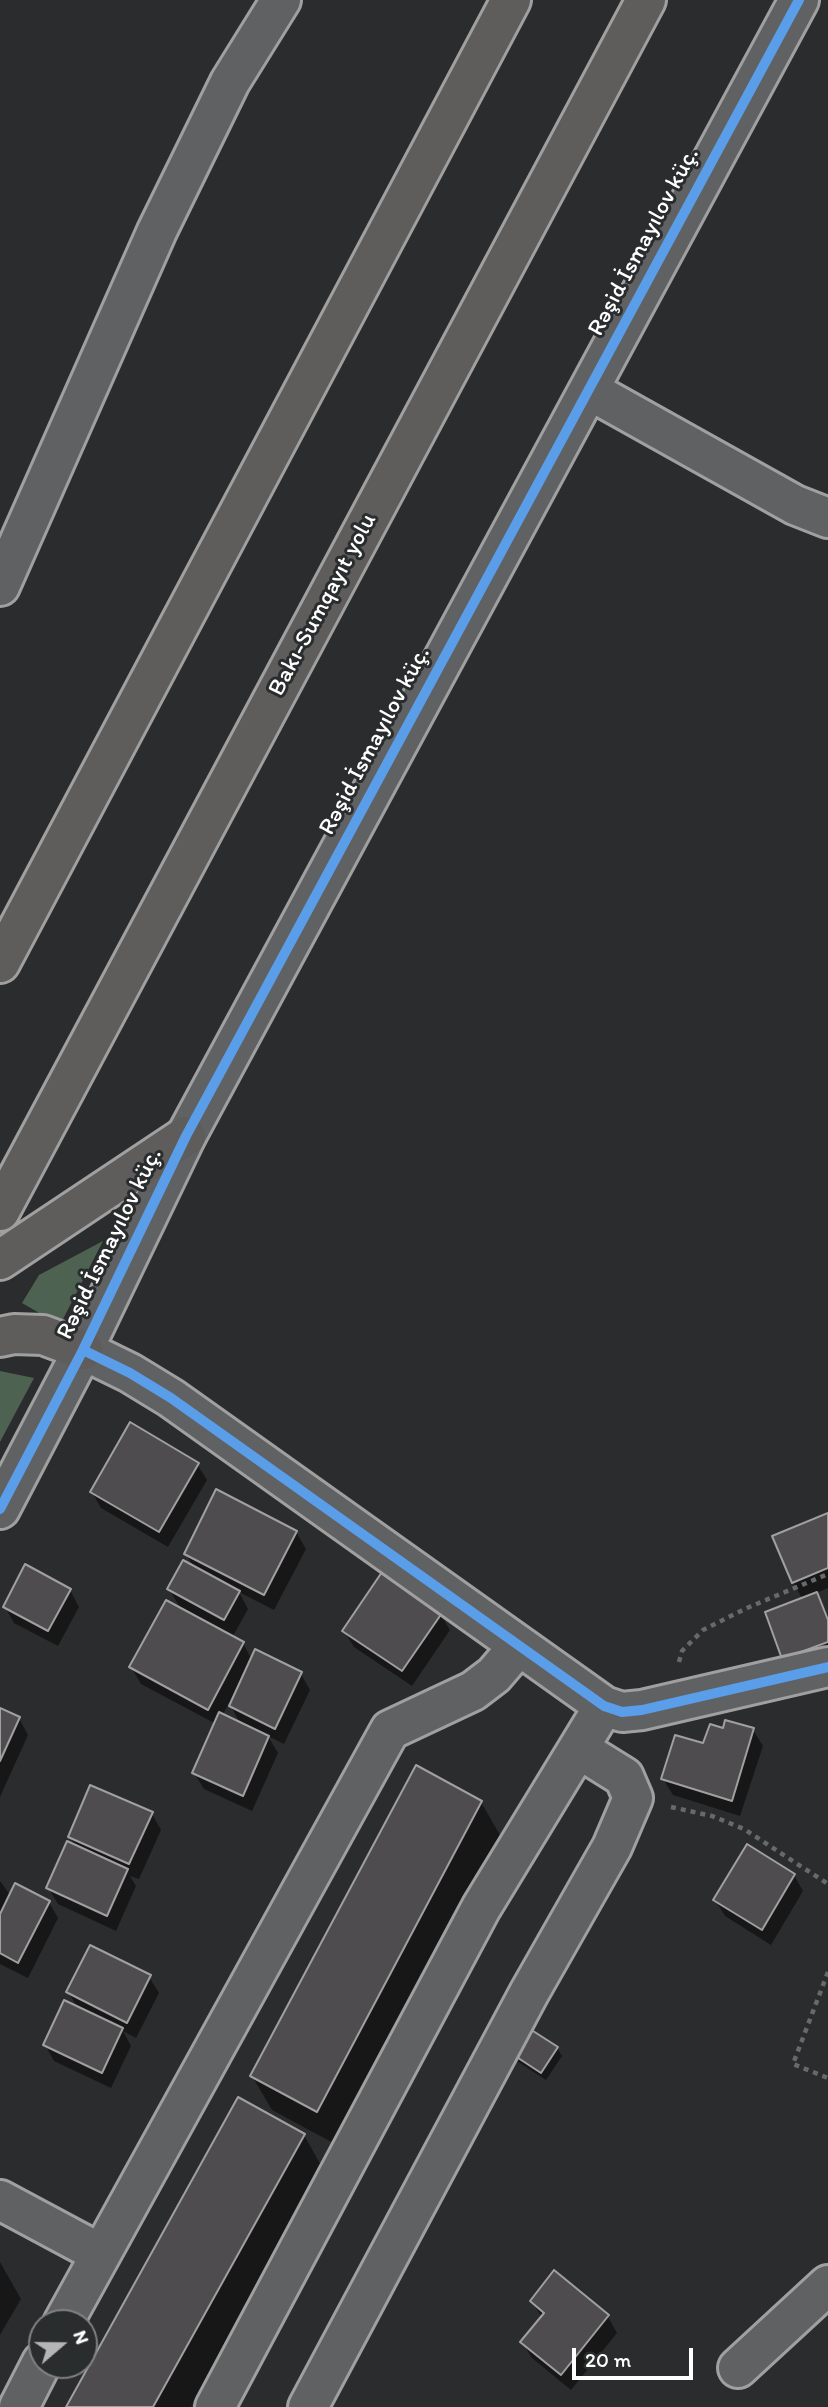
<!DOCTYPE html>
<meta charset="utf-8">
<style>
body{margin:0}
#map{position:relative;width:828px;height:2407px;overflow:hidden;background:#2b2c2d;font-family:Itim,sans-serif}
canvas{display:block}
.north{position:absolute;left:28px;top:2309px;width:70px;height:70px;box-sizing:border-box;background:#2a2d2e;border:2px solid #7f8182;border-radius:50%;rotate:70deg;font-size:19px;font-weight:700;line-height:28px;text-align:center;color:#fff}
.north::after{content:'';display:block;margin:auto;width:24px;height:32px;background:#b5b5b6;clip-path:polygon(50% 0,100% 100%,50% 72%,0 100%)}
.scale{position:absolute;left:572px;top:2348px;width:121px;height:32px;box-sizing:border-box;border:4px solid #fff;border-top:0;padding-left:9px;font-size:21px;line-height:24px;white-space:nowrap;color:#fff;-webkit-text-stroke:5px #2a2d2e;paint-order:stroke}
</style>
<div id="map">
<canvas width="828" height="2407"></canvas>
<div class="north">N</div>
<div class="scale">20 m</div>
</div>
<script>
const ctx = document.querySelector('canvas').getContext('2d');
ctx.lineJoin = 'round';
function fillPath(path, color) { ctx.fillStyle = color; ctx.fill(path, 'evenodd'); }
const poly = rows => new Path2D(rows.map(r => 'M' + r).join(''));
function strokePath(path, color, width, dash) { ctx.strokeStyle = color; ctx.lineWidth = width; ctx.lineCap = dash ? 'butt' : 'round'; ctx.setLineDash(dash || []); ctx.stroke(path); }
function write(font, color, halo, rows, align = 'center') {
  ctx.font = font + ' Itim,sans-serif'; ctx.lineWidth = 6; ctx.setLineDash([]); ctx.textBaseline = 'middle'; ctx.strokeStyle = halo; ctx.fillStyle = color; for (const [text, x, y, turn = 0] of rows) {
    ctx.save(); ctx.translate(x, y); ctx.rotate((+turn || 0) * Math.PI / 180); ctx.textAlign = isNaN(turn) ? turn : align; if (halo) ctx.strokeText(text, 0, 0); ctx.fillText(text, 0, 0); ctx.restore();
  }
}
fillPath(poly([
 [103,1241,60,1325,22,1303,39,1275],
 [0,1371,34,1378,0,1442]
]), '#4e6251');
fillPath(poly([
 [197,1464,207,1480,168,1547,101,1508,92,1492],
 [828,1515,828,1588,816,1593,828,1616,828,1661,784,1659,803,1600,793,1582],
 [296,1532,306,1549,274,1610,239,1592,248,1609,232,1638,243,1643,252,1660,301,1674,310,1690,284,1744,268,1736,278,1753,252,1811,204,1789,194,1773,216,1724,141,1684,131,1667,182,1611,169,1589,195,1569,186,1554],
 [229,1703,241,1725,222,1716],
 [70,1590,79,1607,58,1646,14,1623,5,1607],
 [440,1614,450,1630,412,1686,354,1647,344,1631],
 [0,1710,19,1718,28,1735,0,1797],
 [724,1730,753,1730,763,1746,740,1816,673,1795,663,1779],
 [481,1802,501,1837,337,2145,272,2110,252,2076],
 [152,1814,161,1830,139,1879,130,1876,136,1886,116,1931,58,1904,48,1888,76,1847,70,1837],
 [794,1875,803,1891,771,1945,725,1916,715,1900],
 [0,1881,11,1896,49,1902,58,1918,28,1978,0,1964],
 [149,1977,159,1993,136,2038,123,2031,131,2046,111,2088,54,2061,45,2045,78,2008,68,1992],
 [557,2048,562,2056,546,2080,509,2056],
 [304,2135,323,2169,191,2407,68,2407],
 [0,2262,21,2299,0,2335],
 [554,2272,608,2317,617,2333,571,2390,532,2358,522,2342,542,2318,532,2301]
]), '#0007');
const building = poly([
 [130,1422,199,1463,159,1532,90,1492,130,1422],
 [216,1489,297,1531,264,1595,184,1554,216,1489],
 [828,1513,828,1568,792,1583,772,1536,828,1513],
 [183,1560,240,1591,224,1620,167,1589,183,1560],
 [25,1564,71,1589,48,1631,3,1607,25,1564],
 [382,1572,442,1613,402,1671,342,1631,382,1572],
 [817,1592,828,1620,828,1642,782,1659,765,1612,817,1592],
 [166,1600,244,1642,208,1710,129,1667,166,1600],
 [255,1649,302,1672,275,1729,229,1706,255,1649],
 [0,1708,20,1717,0,1761,0,1708],
 [219,1712,269,1736,243,1796,192,1773,219,1712],
 [725,1720,754,1728,732,1801,661,1779,675,1735,703,1743,710,1724,723,1728,725,1720],
 [416,1765,482,1801,317,2112,250,2076,416,1765],
 [90,1785,153,1812,129,1864,68,1837,90,1785],
 [67,1841,128,1869,107,1916,46,1888,67,1841],
 [747,1844,795,1874,762,1930,713,1900,747,1844],
 [15,1883,50,1901,18,1963,0,1953,0,1914,15,1883],
 [90,1945,151,1975,127,2023,66,1992,90,1945],
 [64,2000,123,2028,102,2073,43,2045,64,2000],
 [519,2022,558,2047,541,2073,503,2048,519,2022],
 [238,2097,305,2134,153,2407,66,2407,238,2097],
 [554,2270,609,2315,561,2375,520,2342,544,2313,530,2301,554,2270]
]);
fillPath(building, '#4e4c4f');
strokePath(building, '#a0a0a0', 2);
const minor = poly([
 [589,390,795,505,828,518],
 [0,586,157,231,230,82,281,0],
 [83,1350,130,1373,171,1398,604,1706,622,1712,642,1710,828,1667],
 [0,1509,83,1350,186,1136,799,0],
 [0,2200,99,2253],
 [63,2323,390,1730,473,1691,494,1675,518,1647],
 [738,2368,828,2285],
 [19,2407,42,2362],
 [215,2407,481,1908,604,1706],
 [308,2407,529,1993,612,1847,633,1798,624,1777,579,1749]
]);
const highway = poly([
 [0,963,511,0],
 [0,1211,646,0],
 [0,1260,186,1136],
 [0,1337,14,1334,43,1335,83,1350]
]);
strokePath(minor, '#a0a0a0', 44);
strokePath(highway, '#a0a0a0', 44);
strokePath(poly([
 [679,1662,682,1651,703,1630,747,1608,828,1574],
 [671,1807,712,1816,744,1829,828,1884],
 [828,1972,793,2064,828,2078]
]), '#686969', 4.5, [5, 5]);
strokePath(minor, '#606162', 38);
strokePath(highway, '#5e5d5c', 38);
strokePath(poly([
 [83,1350,130,1373,171,1398,604,1706,622,1712,642,1710,828,1667],
 [0,1509,83,1350,186,1136,799,0]
]), '#5a9eea', 10);
write('24px', '#fff', '#2a2d2e', [
 ["Rəşid İsmayılov küç.",644,242,-62],
 ["Bakı-Sumqayıt yolu",323,605,-62],
 ["Rəşid İsmayılov küç.",375,741,-62],
 ["Rəşid İsmayılov küç.",110,1244,-64]
]);
</script>
